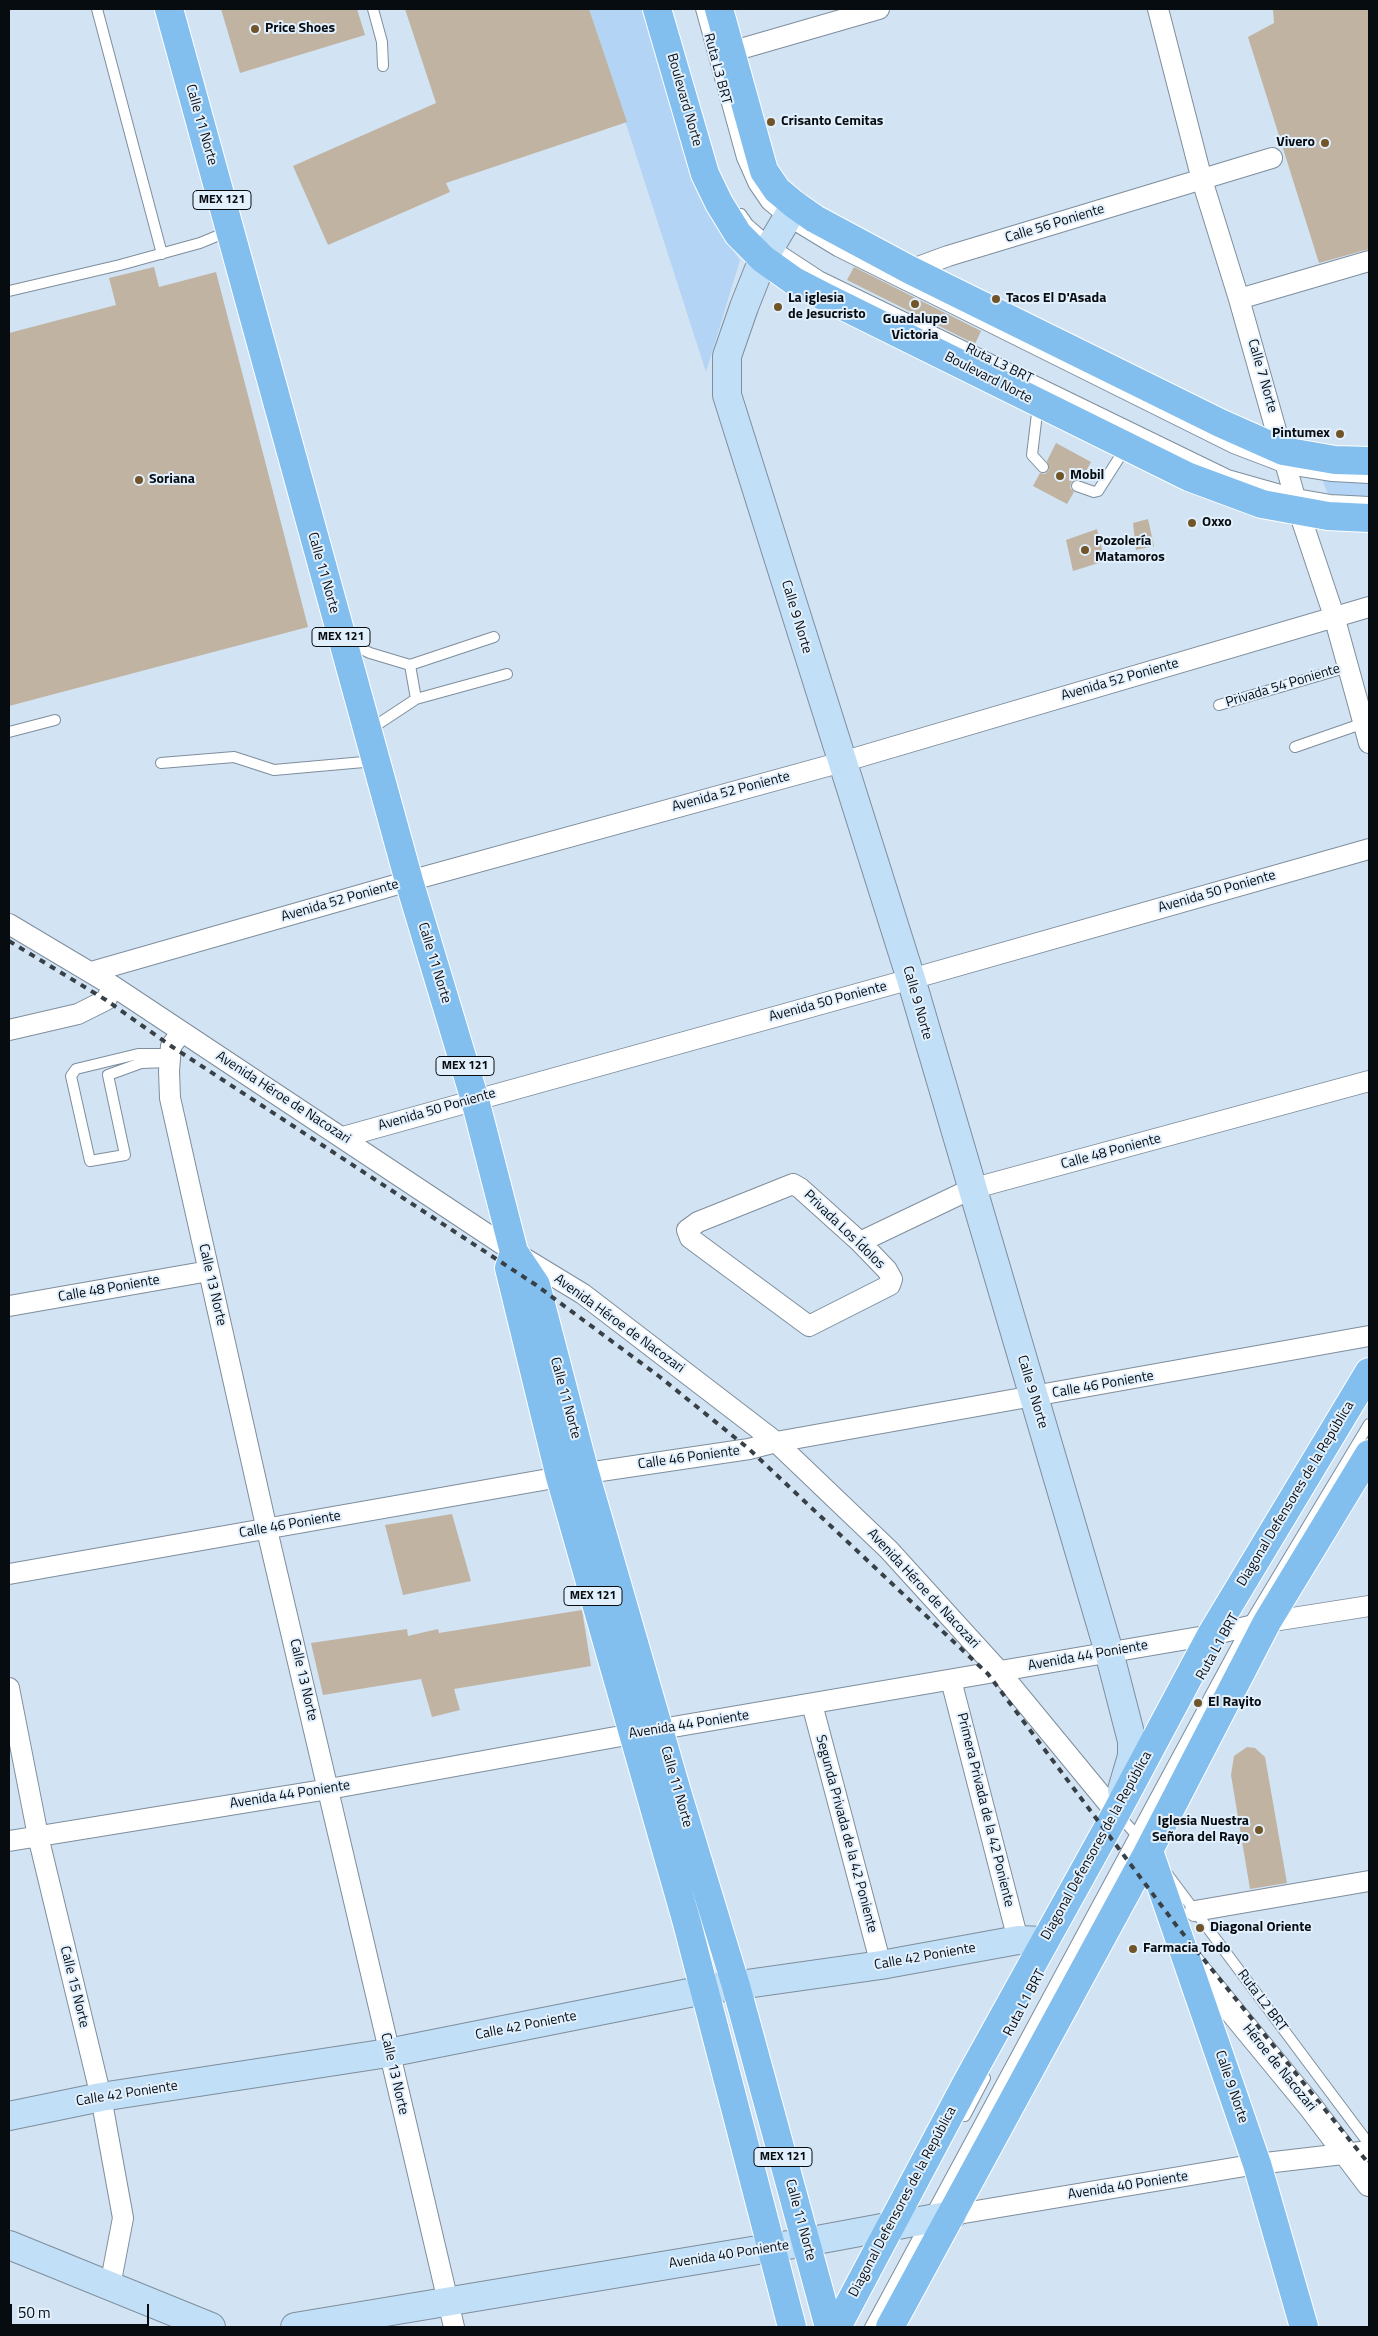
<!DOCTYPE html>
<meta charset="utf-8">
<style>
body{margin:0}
#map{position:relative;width:1378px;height:2336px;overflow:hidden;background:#d2e3f3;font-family:"Titillium Web",sans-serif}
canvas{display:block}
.frame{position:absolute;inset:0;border:10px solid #070c11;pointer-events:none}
.scale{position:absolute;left:10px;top:2304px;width:139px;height:22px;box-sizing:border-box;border:2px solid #070c11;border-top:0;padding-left:6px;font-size:15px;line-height:18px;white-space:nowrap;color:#070c11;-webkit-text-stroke:4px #e2f0fd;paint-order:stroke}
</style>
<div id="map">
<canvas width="1378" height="2336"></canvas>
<div class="frame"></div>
<div class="scale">50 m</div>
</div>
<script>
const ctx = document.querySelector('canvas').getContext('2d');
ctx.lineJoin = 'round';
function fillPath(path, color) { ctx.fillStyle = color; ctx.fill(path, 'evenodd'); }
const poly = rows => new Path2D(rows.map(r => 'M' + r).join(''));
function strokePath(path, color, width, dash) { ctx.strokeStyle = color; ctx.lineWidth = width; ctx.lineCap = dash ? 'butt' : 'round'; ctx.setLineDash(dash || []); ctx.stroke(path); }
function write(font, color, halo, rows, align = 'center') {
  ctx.font = font + ' "Titillium Web",sans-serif'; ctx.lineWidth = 4; ctx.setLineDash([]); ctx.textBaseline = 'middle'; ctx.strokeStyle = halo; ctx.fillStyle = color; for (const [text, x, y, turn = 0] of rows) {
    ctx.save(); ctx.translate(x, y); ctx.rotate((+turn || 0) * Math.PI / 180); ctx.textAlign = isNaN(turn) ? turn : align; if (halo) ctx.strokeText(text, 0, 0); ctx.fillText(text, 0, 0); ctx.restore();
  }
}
fillPath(poly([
 [589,9,646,9,694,168,720,232,740,260,706,372],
 [1322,479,1369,481,1369,497,1328,494]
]), '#b3d4f4');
fillPath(poly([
 [221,9,357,9,365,35,240,73],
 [405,9,589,9,627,122,446,183,450,192,328,245,293,166,436,103],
 [1273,9,1369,9,1369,249,1319,263,1248,37,1274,23],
 [154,267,159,287,216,272,308,627,9,706,9,333,116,305,109,278],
 [854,267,981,331,975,344,847,280],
 [1056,443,1091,462,1081,480,1075,479,1071,483,1070,488,1074,492,1067,504,1033,486,1040,473,1045,474,1049,470,1047,461],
 [1148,519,1154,546,1136,550,1133,523],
 [1097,529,1105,561,1073,571,1066,540],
 [452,1514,471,1581,403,1595,385,1525],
 [582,1610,591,1666,454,1689,460,1710,432,1717,421,1679,323,1695,311,1643,407,1629,408,1636,438,1629,439,1633],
 [1247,1747,1255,1748,1265,1757,1287,1883,1250,1889,1231,1775,1234,1756]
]), '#c0b3a1');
const service = poly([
 [97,9,162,254],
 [373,9,382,42,383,66],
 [701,9,742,158,754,185,767,204,786,220,837,251,1233,448,1288,469,1332,476,1369,478],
 [741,214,748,224,772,245,821,277,1228,475,1295,494,1330,500,1369,502],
 [9,291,120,265,200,243,229,231],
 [1038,405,1032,455,1043,467],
 [1077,486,1094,492,1098,491,1126,447],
 [347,642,370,653,410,665,416,699,369,730],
 [410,665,494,637],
 [416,699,507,674],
 [1219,705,1348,667],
 [9,732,55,720],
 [1295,747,1364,723],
 [161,763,234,757,274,770,375,761],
 [169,1062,141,1063,108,1075,125,1155,90,1161,71,1076,76,1069,138,1054,170,1054],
 [1117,1813,1139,1838],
 [1168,1875,1369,2144],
 [965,2116,985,2078],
 [870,2327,1247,1627,1369,1424]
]);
const minor = poly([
 [1158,9,1202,180,1239,299,1299,512,1334,616,1369,743],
 [730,52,879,9],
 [910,270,948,256,1272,158],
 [1239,299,1369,261],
 [9,924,113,986,514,1252,583,1294,776,1442,889,1550,1000,1672,1116,1813],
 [91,972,409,881,842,762,1369,607],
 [9,1030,78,1014,106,1000,113,986],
 [181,1033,171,1046,169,1071,170,1098,267,1530,454,2327],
 [343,1137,911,979,1369,849],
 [793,1184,800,1188,860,1242,887,1270,892,1279,890,1285,809,1326,690,1238,687,1230,698,1222,793,1184],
 [860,1242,971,1189,1369,1081],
 [9,1306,209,1271],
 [9,1574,560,1477,749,1449,776,1442,1369,1336],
 [951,1680,1018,1940],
 [9,1688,38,1836,101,2097,123,2218,110,2286],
 [812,1704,881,1965],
 [9,1841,329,1789,632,1734,1211,1635,1267,1622,1369,1606],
 [1195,1911,1369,1881],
 [952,2215,1257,2164,1369,2151]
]);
const tertiary = poly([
 [1189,1959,1310,2106,1369,2184]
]);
const secondary = poly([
 [795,205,763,259,744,307,727,356,727,395,911,979,1109,1652,1132,1741,1132,1756,1122,1790],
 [9,2116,101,2097,388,2053,704,1990,881,1965,1018,1940,1044,1941],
 [9,2245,211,2327],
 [295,2327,806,2242,952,2215]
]);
const primary = poly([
 [169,9,409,881,475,1100,514,1252,536,1285,585,1473,677,1792,736,1986,829,2327],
 [657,9,705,174,719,203,738,234,763,259,794,281,823,296,1189,477,1262,504,1328,516,1369,518],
 [719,9,764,171,777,190,795,205,815,219,910,270,1220,423,1283,451,1335,460,1369,461],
 [514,1252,509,1268,560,1477,687,1923,792,2327],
 [1149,1851,1257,2164,1304,2327],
 [837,2327,966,2084,1116,1813,1211,1635,1369,1372],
 [890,2327,1147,1854,1267,1622,1369,1454]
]);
strokePath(service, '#7e8e9d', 12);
strokePath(minor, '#7e8e9d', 22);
strokePath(tertiary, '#7e8e9d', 26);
strokePath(secondary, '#7e8e9d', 30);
strokePath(primary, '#fff', 30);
strokePath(service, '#fff', 10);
strokePath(minor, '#fff', 20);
strokePath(tertiary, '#fff', 24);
strokePath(secondary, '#c1dff6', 28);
strokePath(primary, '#82beee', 28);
strokePath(poly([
 [9,941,106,1000,171,1046,536,1285,660,1377,749,1449,988,1674,1176,1925,1369,2164]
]), '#384047', 4, [6, 6]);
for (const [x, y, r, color] of [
 [255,29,5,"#715528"],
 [771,122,5,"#715528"],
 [1325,143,5,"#715528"],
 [996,299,5,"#715528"],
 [915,304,5,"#715528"],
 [778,307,5,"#715528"],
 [1340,434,5,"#715528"],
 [1060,476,5,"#715528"],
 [139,480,5,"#715528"],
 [1192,523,5,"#715528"],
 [1085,550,5,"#715528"],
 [1198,1703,5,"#715528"],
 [1259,1830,5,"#715528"],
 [1200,1928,5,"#715528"],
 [1133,1949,5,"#715528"]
]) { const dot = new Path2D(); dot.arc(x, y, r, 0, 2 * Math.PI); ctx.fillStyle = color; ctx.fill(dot); strokePath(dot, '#e2f0fd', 2); }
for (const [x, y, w] of [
 [222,200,58],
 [341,637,58],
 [465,1066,58],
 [593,1596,58],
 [783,2157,58]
]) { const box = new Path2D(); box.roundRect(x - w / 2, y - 9.5, w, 19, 4); ctx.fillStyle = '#e2f0fd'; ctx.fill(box); strokePath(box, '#070c11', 1); }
write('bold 12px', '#070c11', null, [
 ["MEX 121",222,200],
 ["MEX 121",341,637],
 ["MEX 121",465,1066],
 ["MEX 121",593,1596],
 ["MEX 121",783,2157]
]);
write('bold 14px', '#070c11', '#e2f0fd', [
 ["Price Shoes",265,29],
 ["Crisanto Cemitas",781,122],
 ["Vivero",1315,143,"right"],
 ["La iglesia",788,299],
 ["de Jesucristo",788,315],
 ["Tacos El D'Asada",1006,299],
 ["Guadalupe",915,320,"center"],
 ["Victoria",915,336,"center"],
 ["Pintumex",1330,434,"right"],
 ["Mobil",1070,476],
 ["Soriana",149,480],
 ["Oxxo",1202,523],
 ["Pozolería",1095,542],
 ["Matamoros",1095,558],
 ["El Rayito",1208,1703],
 ["Iglesia Nuestra",1249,1822,"right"],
 ["Señora del Rayo",1249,1838,"right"],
 ["Diagonal Oriente",1210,1928],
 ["Farmacia Todo",1143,1949]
], 'left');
write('14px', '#070c11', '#e2f0fd', [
 ["Ruta L3 BRT",717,69,75],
 ["Boulevard Norte",684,100,74],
 ["Calle 11 Norte",201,125,74],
 ["Calle 56 Poniente",1055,224,-17],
 ["Ruta L3 BRT",999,364,26],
 ["Calle 7 Norte",1262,376,74],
 ["Boulevard Norte",988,378,27],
 ["Calle 11 Norte",323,573,74],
 ["Calle 9 Norte",796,617,73],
 ["Avenida 52 Poniente",1120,680,-16],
 ["Privada 54 Poniente",1283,686,-17],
 ["Avenida 52 Poniente",731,792,-15],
 ["Avenida 50 Poniente",1217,892,-16],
 ["Avenida 52 Poniente",340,901,-16],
 ["Calle 11 Norte",434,963,73],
 ["Avenida 50 Poniente",828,1002,-15],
 ["Calle 9 Norte",917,1003,74],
 ["Avenida Héroe de Nacozari",283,1098,33],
 ["Avenida 50 Poniente",437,1110,-16],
 ["Calle 48 Poniente",1111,1152,-15],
 ["Privada Los Ídolos",844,1230,44],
 ["Calle 13 Norte",212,1285,77],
 ["Calle 48 Poniente",109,1289,-10],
 ["Avenida Héroe de Nacozari",619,1324,36],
 ["Calle 46 Poniente",1103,1385,-10],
 ["Calle 9 Norte",1032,1392,73],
 ["Calle 11 Norte",565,1398,75],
 ["Calle 46 Poniente",689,1458,-8],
 ["Diagonal Defensores de la República",1296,1494,-59],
 ["Calle 46 Poniente",290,1525,-10],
 ["Avenida Héroe de Nacozari",923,1589,47],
 ["Ruta L1 BRT",1218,1647,-61],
 ["Avenida 44 Poniente",1088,1656,-10],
 ["Calle 13 Norte",303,1680,77],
 ["Avenida 44 Poniente",689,1725,-9],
 ["Calle 11 Norte",676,1787,74],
 ["Avenida 44 Poniente",290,1795,-9],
 ["Primera Privada de la 42 Poniente",985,1810,76],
 ["Segunda Privada de la 42 Poniente",846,1834,75],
 ["Diagonal Defensores de la República",1097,1846,-61],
 ["Calle 42 Poniente",925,1957,-10],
 ["Calle 15 Norte",74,1987,76],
 ["Ruta L2 BRT",1262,2001,53],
 ["Ruta L1 BRT",1025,2003,-62],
 ["Calle 42 Poniente",526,2026,-11],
 ["Héroe de Nacozari",1279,2068,51],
 ["Calle 13 Norte",394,2074,77],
 ["Calle 9 Norte",1231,2087,71],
 ["Calle 42 Poniente",127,2094,-9],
 ["Avenida 40 Poniente",1128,2186,-9],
 ["Diagonal Defensores de la República",903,2202,-62],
 ["Calle 11 Norte",800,2220,75],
 ["Avenida 40 Poniente",729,2255,-9]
]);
</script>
